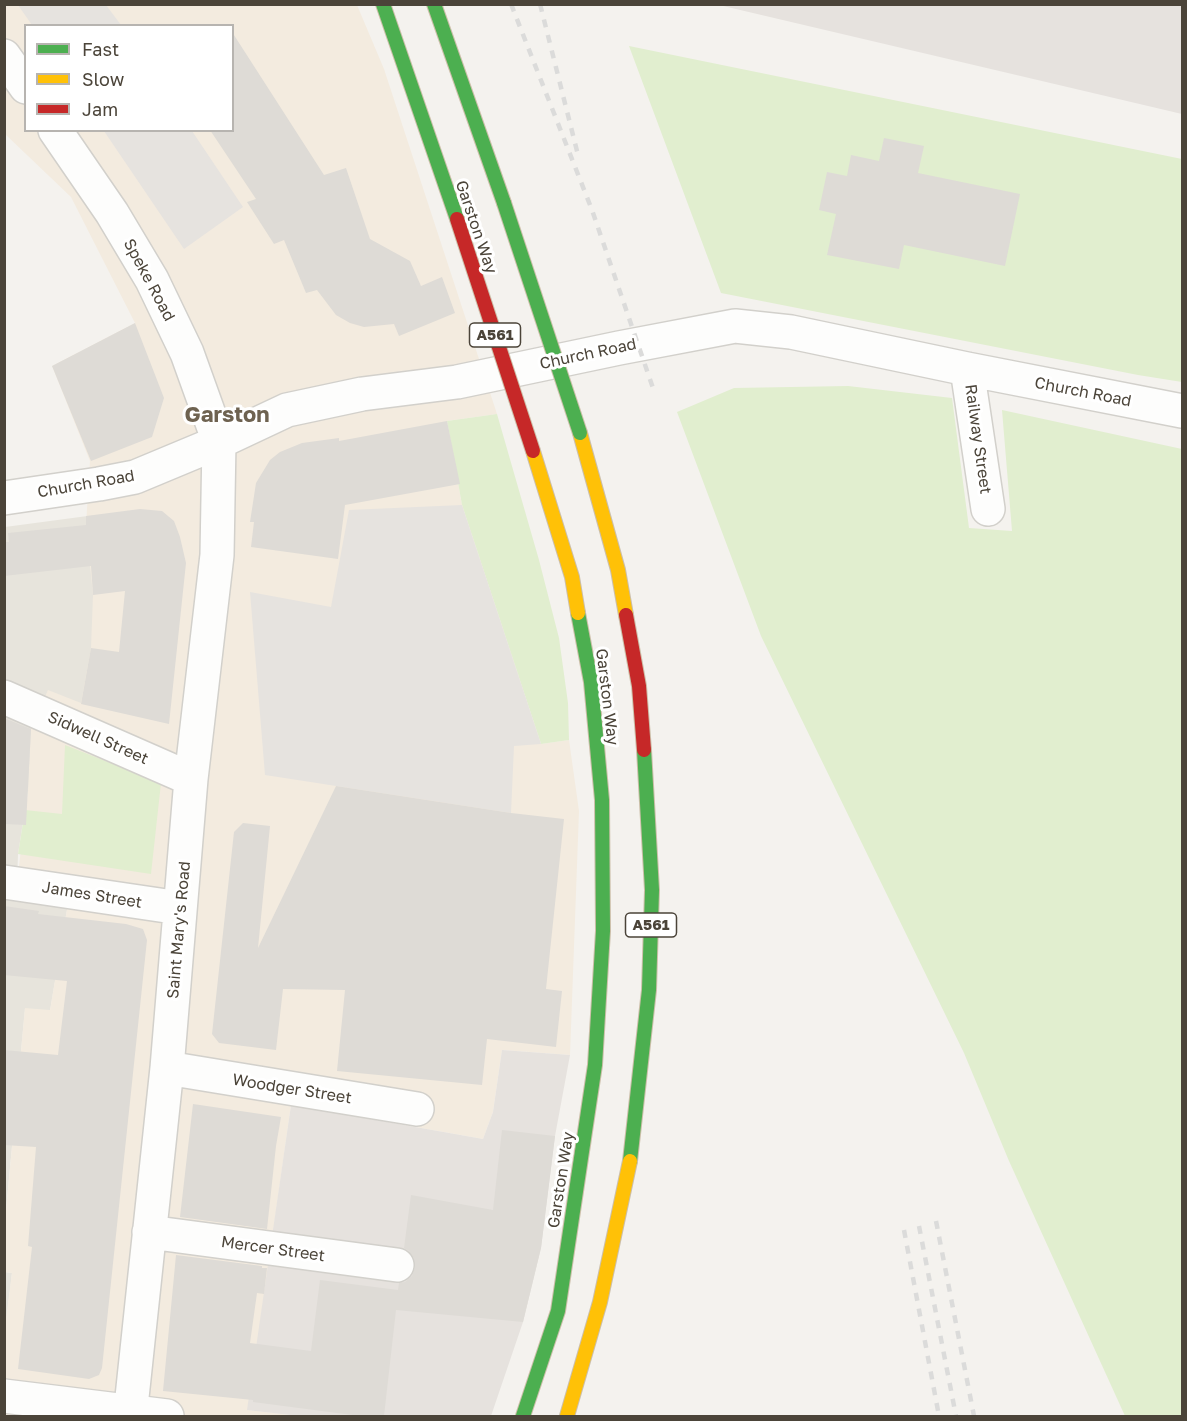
<!DOCTYPE html>
<style>
body{margin:0}
#map{position:relative;width:1187px;height:1421px;overflow:hidden;background:#f4f2ee;font-family:"Golos Text",sans-serif}
canvas{display:block}
.frame{position:absolute;inset:0;border:6px solid #4b4439;pointer-events:none}
.legend{position:absolute;left:24px;top:24px;width:210px;height:108px;box-sizing:border-box;background:#fff;border:2px solid #b7b4b0;margin:0;padding:8px 10px;list-style:none;font-size:18px;color:#4b4439}
.legend li{display:flex;align-items:center;gap:12px;height:30px}
.legend b{width:30px;border:2px solid #b7b4b0}
</style>
<div id="map">
<canvas width="1187" height="1421"></canvas>
<div class="frame"></div>
<ul class="legend">
<li><b style="height:8px;background:#4caf50"></b>Fast</li>
<li><b style="height:8px;background:#ffc107"></b>Slow</li>
<li><b style="height:8px;background:#c62828"></b>Jam</li>
</ul>
</div>
<script>
const ctx = document.querySelector('canvas').getContext('2d');
ctx.lineJoin = 'round';
function fillPath(path, color) { ctx.fillStyle = color; ctx.fill(path, 'evenodd'); }
const poly = rows => new Path2D(rows.map(r => 'M' + r).join(''));
function strokePath(path, color, width, dash) { ctx.strokeStyle = color; ctx.lineWidth = width; ctx.lineCap = dash ? 'butt' : 'round'; ctx.setLineDash(dash || []); ctx.stroke(path); }
function write(font, color, halo, rows, align = 'center') {
  ctx.font = font + ' "Golos Text",sans-serif'; ctx.lineWidth = 6; ctx.setLineDash([]); ctx.textBaseline = 'middle'; ctx.strokeStyle = halo; ctx.fillStyle = color; for (const [text, x, y, turn = 0] of rows) {
    ctx.save(); ctx.translate(x, y); ctx.rotate((+turn || 0) * Math.PI / 180); ctx.textAlign = isNaN(turn) ? turn : align; if (halo) ctx.strokeText(text, 0, 0); ctx.fillText(text, 0, 0); ctx.restore();
  }
}
fillPath(poly([
 [140,509,186,563,28,791,18,854,17,883,70,892,50,1011,25,1009,5,1221,5,527],
 [5,1272,12,1273,5,1333]
]), '#e7e4dc');
fillPath(poly([
 [5,5,357,5,384,69,497,414,447,421,462,505,541,744,569,740,579,811,570,1055,502,1050,493,1112,483,1139,291,1105,248,1410,299,1416,5,1416,4,1333,12,1273,5,1272,5,1221,25,1008,50,1010,70,892,17,883,28,791,31,727,48,690,81,703,91,648,93,595,86,525,90,461,52,366,135,323,71,197,5,134],
 [26,26,232,26,232,130,26,130]
]), '#f3ebdf');
fillPath(poly([
 [719,5,1182,5,1182,114],
 [502,1050,570,1055,555,1136,541,1248,523,1322,491,1416,299,1416,247,1410,291,1105,483,1139,493,1112]
]), '#e6e2de');
fillPath(poly([
 [629,46,1182,159,1182,382,1138,375,721,293],
 [848,386,952,398,969,528,1012,531,1002,410,1182,449,1182,1416,1125,1416,1009,1161,964,1053,761,636,677,412,734,388],
 [497,414,539,560,559,638,568,703,569,740,541,744,462,505,447,421],
 [65,745,161,783,151,874,18,854,25,810,62,814]
]), '#e1eecf');
fillPath(poly([
 [18,5,106,5,121,25,32,25],
 [104,131,192,131,243,207,184,249],
 [462,505,541,744,514,746,511,813,265,775,250,592,331,607,349,510]
]), '#e6e3df');
fillPath(poly([
 [232,32,324,175,346,168,370,239,410,261,421,286,442,277,455,313,399,336,394,324,364,327,350,323,336,315,317,290,306,293,284,240,274,244,247,202,256,199,210,130,232,130],
 [884,138,924,146,918,173,1020,194,1005,266,904,245,899,269,827,255,836,214,819,210,827,172,847,176,851,155,879,161],
 [135,323,164,398,152,437,91,461,52,366],
 [447,421,460,484,345,505,338,559,251,547,254,522,250,522,256,483,270,460,280,452,302,443,339,438,339,441],
 [140,509,162,511,174,521,180,537,186,563,169,724,81,704,91,648,119,652,125,591,93,595,91,566,4,576,4,542,9,542,8,533,86,525,86,516],
 [4,718,31,729,26,825,4,824],
 [336,786,511,813,564,819,546,989,562,991,556,1047,487,1039,482,1085,337,1071,345,990,283,989,276,1050,219,1043,212,1034,234,832,243,823,270,826,258,948],
 [4,906,39,911,38,914,126,924,143,929,147,940,102,1368,99,1375,89,1379,18,1369,32,1247,28,1246,36,1147,4,1145,4,1050,58,1055,67,981,4,975],
 [193,1104,281,1117,276,1146,267,1229,180,1217],
 [502,1130,555,1136,541,1248,523,1322,396,1310,384,1416,360,1416,253,1402,253,1400,163,1391,176,1255,262,1266,262,1268,267,1268,264,1294,257,1293,250,1343,311,1351,320,1280,398,1290,399,1283,405,1282,412,1276,415,1268,414,1258,409,1251,404,1248,411,1195,493,1210]
]), '#dedbd6');
const street = poly([
 [4,56,26,87],
 [55,130,112,213,152,280,187,353,219,442,217,555,191,779,167,1068,130,1416],
 [967,369,988,509],
 [4,498,99,484,135,477,219,442,287,410,362,394,457,382,619,348,735,326,791,332,967,369,1182,411],
 [4,697,191,779],
 [4,882,180,908],
 [167,1068,417,1109],
 [149,1232,397,1265],
 [4,1396,167,1416]
]);
const fast = poly([
 [383,4,457,219],
 [434,4,504,203],
 [630,1161,649,990,652,890,644,750],
 [523,1416,558,1311,595,1065,603,931,602,800,591,682,578,613]
]);
const slow = poly([
 [580,433,618,570,626,615],
 [533,451,572,577,578,613],
 [567,1416,600,1302,630,1161]
]);
const jam = poly([
 [626,615,639,686,644,750]
]);
strokePath(street, '#d2d0cb', 36);
strokePath(fast, '#ccbfa9', 16);
strokePath(slow, '#ccbfa9', 16);
strokePath(jam, '#ccbfa9', 16);
strokePath(street, '#fdfdfc', 33);
strokePath(fast, '#4caf50', 14);
strokePath(slow, '#ffc107', 14);
strokePath(jam, '#c62828', 14);
strokePath(poly([
 [511,4,592,210,655,394],
 [540,4,578,155],
 [936,1221,974,1416],
 [919,1226,956,1416],
 [904,1230,939,1416]
]), '#dbdbda', 4.5, [8, 8]);
const fastBridge = poly([
 [504,203,580,433]
]);
const jamBridge = poly([
 [457,219,533,451]
]);
strokePath(fastBridge, '#ccbfa9', 16, []);
strokePath(jamBridge, '#ccbfa9', 16, []);
strokePath(fastBridge, '#4caf50', 14);
strokePath(jamBridge, '#c62828', 14);
for (const [x, y, w] of [
 [495,335,51],
 [651,925,51]
]) { const box = new Path2D(); box.roundRect(x - w / 2, y - 12, w, 24, 4.5); ctx.fillStyle = '#fff'; ctx.fill(box); strokePath(box, '#4b4439', 1.5); }
write('bold 15px', '#4b4439', null, [
 ["A561",495,335],
 ["A561",651,925]
]);
write('16px', '#4b4439', '#fff', [
 ["Garston Way",476,227,71],
 ["Speke Road",149,280,62],
 ["Church Road",588,354,-12],
 ["Church Road",1083,392,11],
 ["Railway Street",978,439,82],
 ["Church Road",86,484,-10],
 ["Garston Way",607,697,83],
 ["Sidwell Street",98,738,24],
 ["James Street",92,895,9],
 ["Saint Mary's Road",179,930,-85],
 ["Woodger Street",292,1089,9],
 ["Garston Way",561,1180,-81],
 ["Mercer Street",273,1249,8]
]);
write('bold 22px', '#6e6250', '#fff', [
 ["Garston",227,415]
]);
</script>
